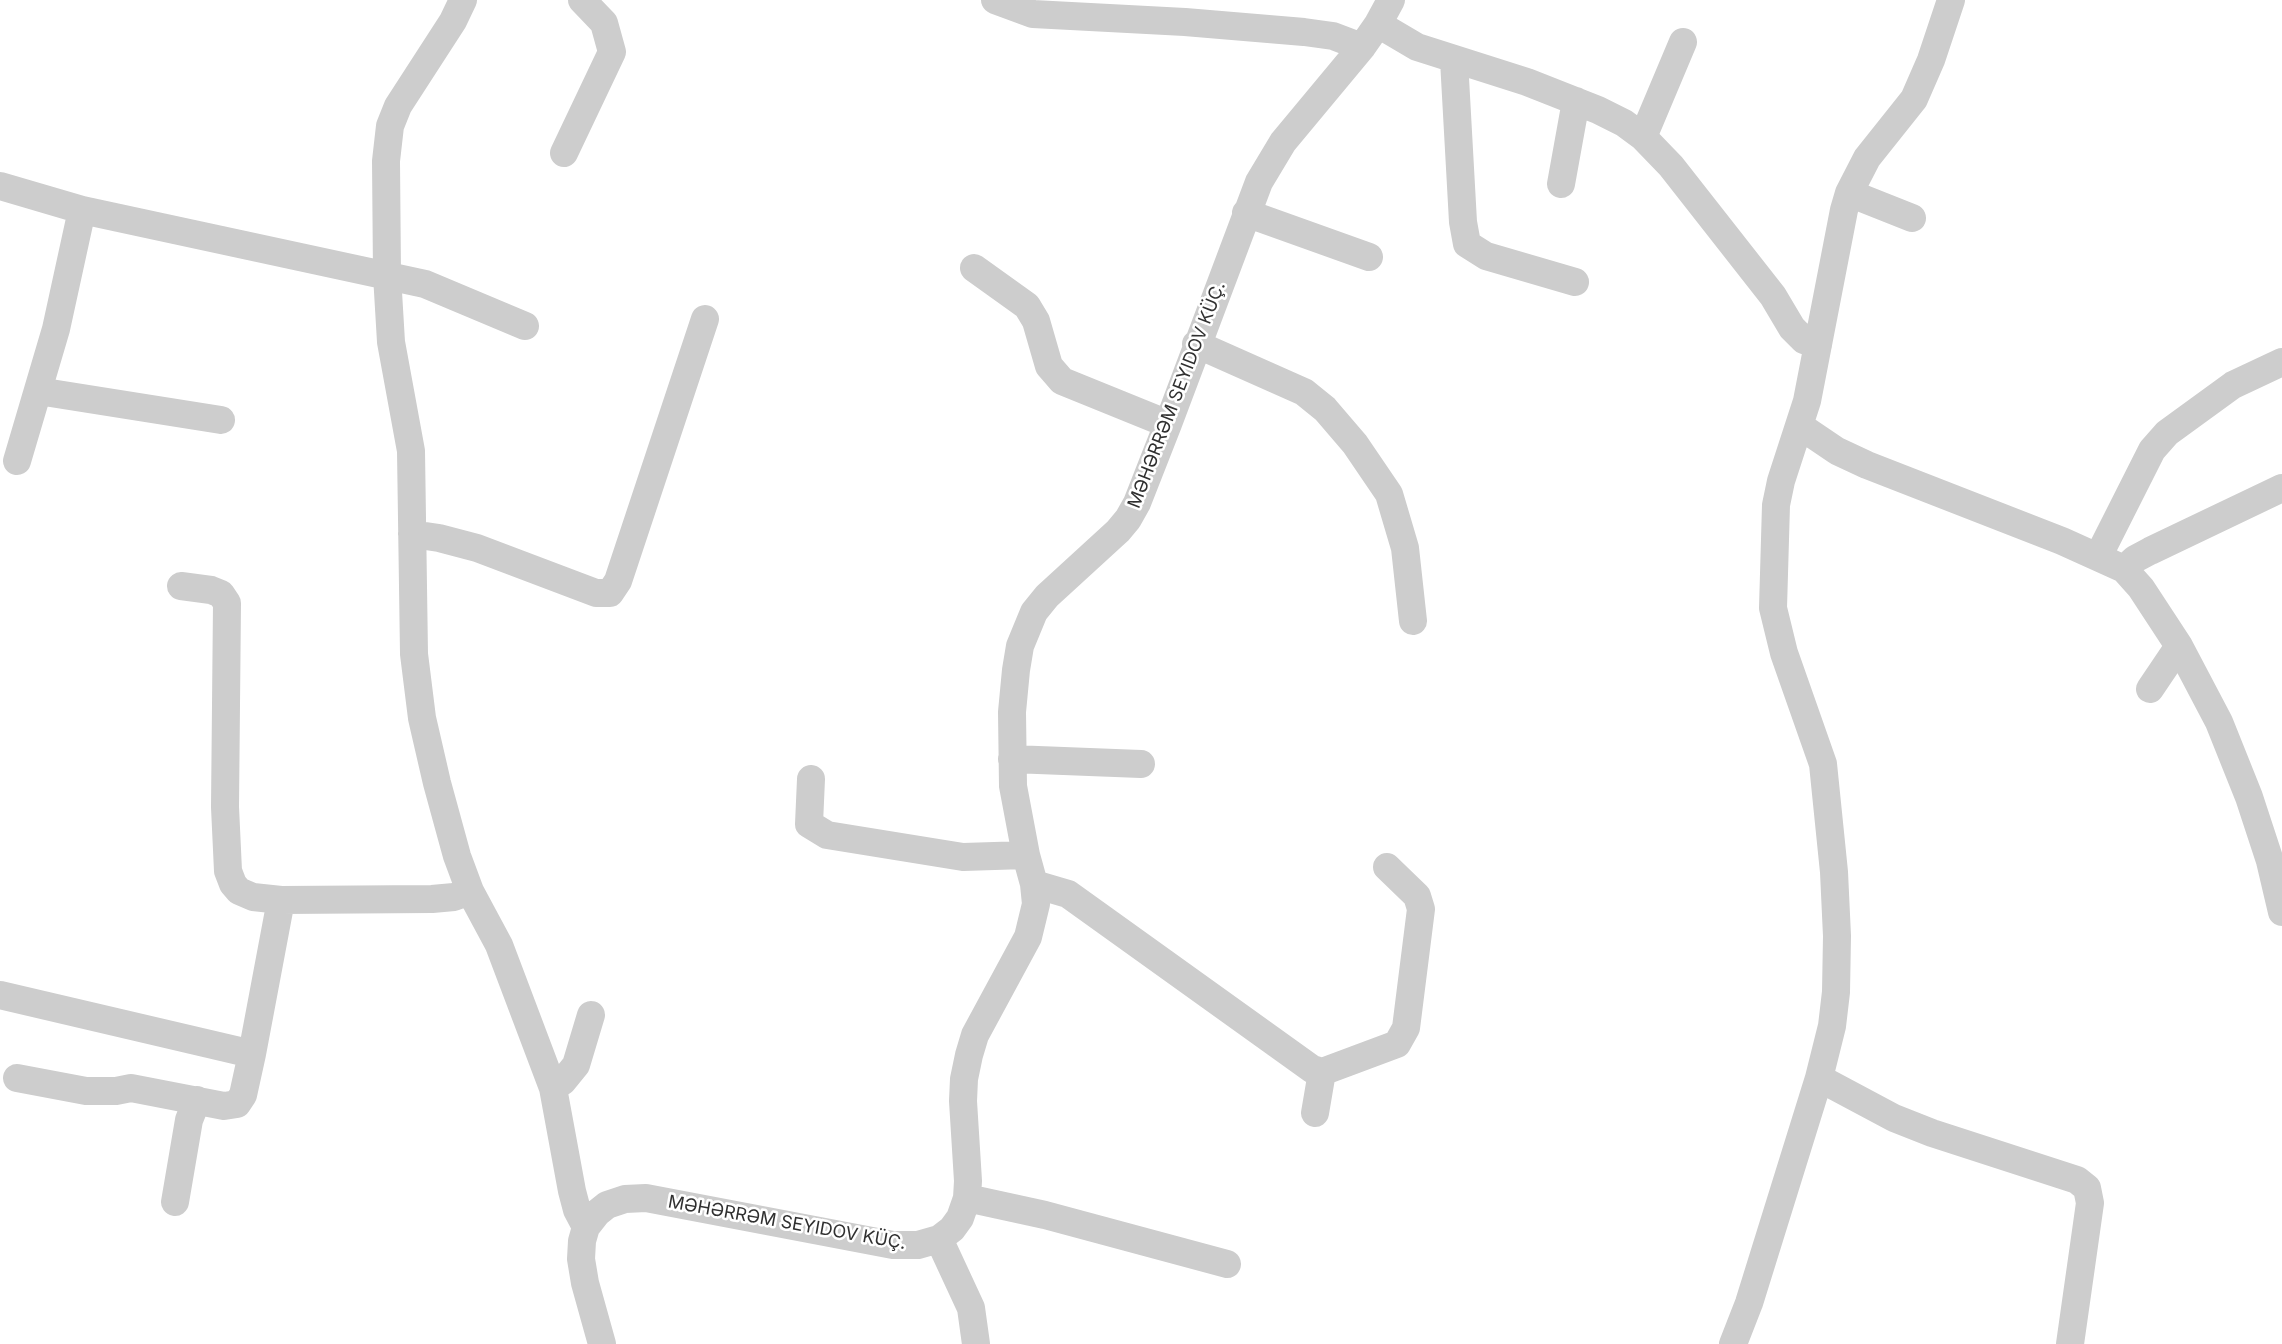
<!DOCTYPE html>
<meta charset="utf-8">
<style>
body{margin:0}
canvas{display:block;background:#fff}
</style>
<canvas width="2282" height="1344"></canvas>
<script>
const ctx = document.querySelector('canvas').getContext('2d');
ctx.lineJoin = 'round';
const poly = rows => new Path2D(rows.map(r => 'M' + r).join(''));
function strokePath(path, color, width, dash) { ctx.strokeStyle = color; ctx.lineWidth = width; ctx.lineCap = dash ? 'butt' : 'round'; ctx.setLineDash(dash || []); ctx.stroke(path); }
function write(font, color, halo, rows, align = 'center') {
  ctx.font = font + ' Inter,sans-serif'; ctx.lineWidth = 5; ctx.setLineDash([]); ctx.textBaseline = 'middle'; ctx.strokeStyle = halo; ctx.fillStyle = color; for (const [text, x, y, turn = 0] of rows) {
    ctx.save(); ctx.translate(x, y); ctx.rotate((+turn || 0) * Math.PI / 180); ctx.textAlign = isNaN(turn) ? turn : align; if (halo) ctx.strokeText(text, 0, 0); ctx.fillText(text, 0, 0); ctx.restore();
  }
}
strokePath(poly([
 [463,0,453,21,398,106,390,126,386,161,387,275,391,342,411,451,414,654,422,718,437,783,457,856,470,891,499,945,553,1088,572,1191,577,1210,586,1227],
 [995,0,1033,14,1185,22,1304,32,1333,36,1362,47],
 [1378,24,1417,47,1527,82,1598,110,1624,123,1643,137,1671,166,1773,296,1792,328,1804,340,1818,345],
 [1454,60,1463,222,1467,244,1486,256,1575,282],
 [1643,137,1683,42],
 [564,153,612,52,604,23,582,0],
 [1561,184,1576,101],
 [0,186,82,210,425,284,525,326],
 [1849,193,1912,218],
 [1246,213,1369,257],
 [974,268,1027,306,1036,321,1049,366,1062,381,1168,424],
 [1196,344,1304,392,1325,409,1355,444,1389,494,1405,548,1413,621],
 [38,391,221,420],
 [1800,426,1837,451,1867,465,2062,541,2124,569,2141,588,2179,646,2219,722,2249,797,2270,861,2282,912],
 [17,461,56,329,82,210],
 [412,534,439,538,477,548,596,593,610,593,618,581,705,319],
 [2098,557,2152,450,2167,433,2233,385,2282,362],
 [2124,569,2135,559,2150,551,2282,488],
 [181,586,211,590,221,594,227,603,225,807,228,871,233,884,239,891,253,897,281,900,432,899,454,897,470,891],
 [2150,689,2179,646],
 [1012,759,1141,764],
 [811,779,809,824,827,835,963,857,1026,855],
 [1034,884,1068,894,1312,1069,1322,1072,1397,1044,1406,1028,1421,909,1417,896,1387,867],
 [0,995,252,1054],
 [17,1078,86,1091,116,1091,131,1088,224,1106,237,1104,243,1095,252,1054,281,900],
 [1819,1078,1894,1118,1932,1133,2077,1180,2087,1188,2090,1203,2070,1344],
 [553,1088,563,1081,576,1065,591,1015],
 [1315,1113,1322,1072],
 [967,1198,1045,1215,1227,1264],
 [175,1202,189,1120,197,1100],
 [939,1239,971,1308,976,1344],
 [602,1344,585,1283,581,1259,582,1241,586,1227,597,1213,607,1205,625,1199,646,1198,893,1245,918,1245,939,1239,952,1229,960,1218,967,1198,968,1181,963,1101,964,1079,969,1055,975,1035,1028,937,1036,904,1034,884,1026,855,1013,786,1012,712,1016,670,1020,646,1034,612,1047,596,1118,531,1128,519,1137,503,1168,424,1259,182,1283,142,1362,47,1378,24,1391,0],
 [1733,1344,1749,1303,1819,1078,1832,1026,1836,992,1837,936,1834,872,1823,764,1784,653,1773,608,1776,505,1781,481,1807,401,1844,210,1849,193,1867,158,1914,99,1931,60,1951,0]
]), '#cdcdcd', 28);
write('18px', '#303030', '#fff', [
 ["MƏHƏRRƏM SEYIDOV KÜÇ.",1177,395,-69],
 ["MƏHƏRRƏM SEYIDOV KÜÇ.",787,1223,10]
]);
</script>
